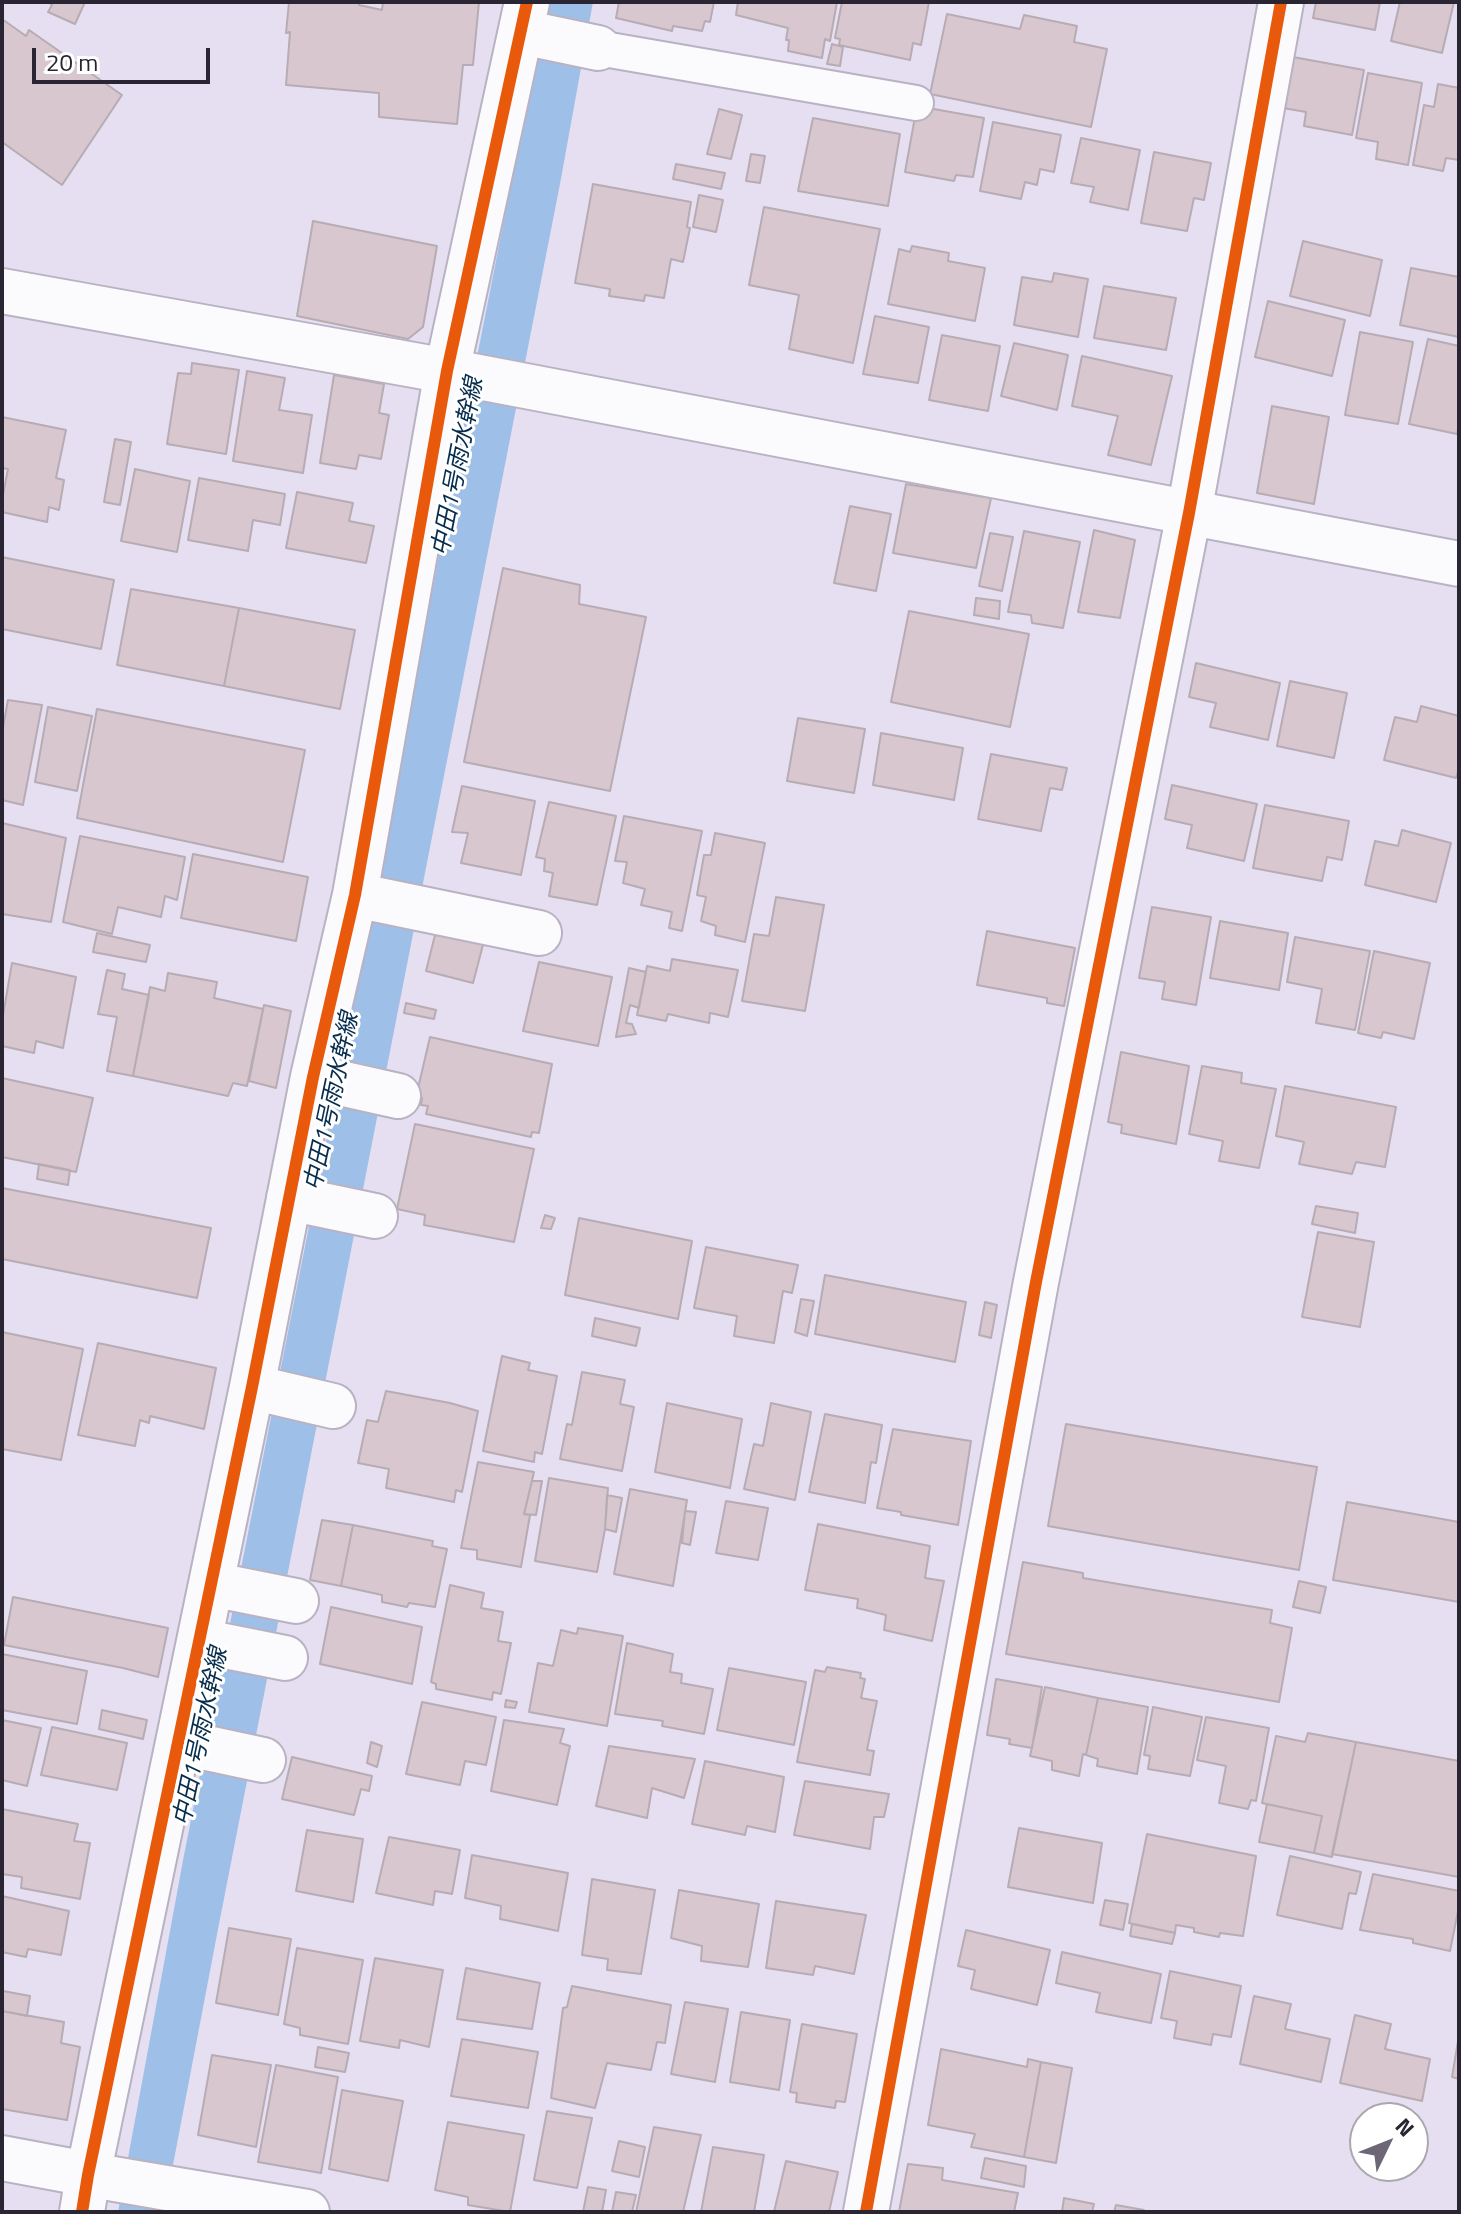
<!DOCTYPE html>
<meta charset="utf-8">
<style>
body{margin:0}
#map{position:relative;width:1461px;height:2214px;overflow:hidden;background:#e6dff2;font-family:"Titillium Web",sans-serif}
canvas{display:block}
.frame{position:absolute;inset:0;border:4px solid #2a2532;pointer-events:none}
.north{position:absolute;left:1349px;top:2102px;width:80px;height:80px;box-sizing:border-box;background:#fff;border:2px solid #aaa8ad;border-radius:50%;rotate:47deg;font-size:22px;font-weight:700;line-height:32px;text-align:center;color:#2a2532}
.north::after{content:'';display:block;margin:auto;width:28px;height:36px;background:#6c6675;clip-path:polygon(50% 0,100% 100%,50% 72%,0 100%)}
.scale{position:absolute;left:32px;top:48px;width:178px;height:36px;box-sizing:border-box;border:4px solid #2a2532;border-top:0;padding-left:10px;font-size:24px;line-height:28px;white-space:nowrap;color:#2a2532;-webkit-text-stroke:6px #fff;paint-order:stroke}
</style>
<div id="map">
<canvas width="1461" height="2214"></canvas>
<div class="frame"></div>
<div class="north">N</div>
<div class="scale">20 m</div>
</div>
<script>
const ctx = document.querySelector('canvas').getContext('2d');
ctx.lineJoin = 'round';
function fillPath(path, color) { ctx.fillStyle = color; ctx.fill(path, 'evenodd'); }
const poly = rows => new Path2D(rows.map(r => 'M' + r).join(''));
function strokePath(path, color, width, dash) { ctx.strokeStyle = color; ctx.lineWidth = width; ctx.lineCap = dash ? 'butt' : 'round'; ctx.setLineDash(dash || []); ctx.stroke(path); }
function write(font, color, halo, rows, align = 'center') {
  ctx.font = font + ' "Titillium Web","Noto Sans JP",sans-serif'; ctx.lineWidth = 6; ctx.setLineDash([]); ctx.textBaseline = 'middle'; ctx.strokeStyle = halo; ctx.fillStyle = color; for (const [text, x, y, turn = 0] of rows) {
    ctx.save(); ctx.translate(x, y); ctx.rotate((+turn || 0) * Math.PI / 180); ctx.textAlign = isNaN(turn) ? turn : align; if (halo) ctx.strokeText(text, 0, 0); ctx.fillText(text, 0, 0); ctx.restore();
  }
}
fillPath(poly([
 [547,2,593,2,560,184,219,1924,164,2212,118,2212,184,1855,382,859,462,433]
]), '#9ec0e8');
const building = poly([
 [85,2,75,24,48,12,52,5,48,2,85,2],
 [289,2,359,2,359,5,382,10,383,2,479,2,473,65,463,65,457,124,379,117,379,93,286,85,290,32,286,33,289,2],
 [619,2,714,2,710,22,705,21,702,31,673,26,672,31,616,18,619,2],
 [738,2,837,2,830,41,825,39,822,58,788,51,789,40,786,40,788,28,736,15,738,2],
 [842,2,929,2,921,45,913,43,910,60,839,45,840,39,835,38,842,2],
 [1316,2,1380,2,1375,30,1313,18,1316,2],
 [1400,2,1454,2,1442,53,1391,41,1400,2],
 [947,14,1020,29,1024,15,1077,26,1074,42,1107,49,1091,127,930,94,947,14],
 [2,19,26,36,29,30,122,95,62,185,2,142,2,19],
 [832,44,843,47,840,66,827,64,832,44],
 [1293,57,1364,70,1352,135,1304,126,1306,112,1283,108,1293,57],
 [1368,73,1422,83,1408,165,1376,159,1378,142,1356,138,1368,73],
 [1438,84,1459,88,1459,160,1446,158,1443,171,1413,165,1424,105,1434,107,1438,84],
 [917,106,984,118,973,177,956,175,954,181,905,172,917,106],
 [719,109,742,115,731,159,707,154,719,109],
 [813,118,900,134,888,206,798,191,813,118],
 [993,122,1061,135,1054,172,1040,169,1037,185,1025,182,1021,199,980,191,993,122],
 [1081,138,1140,150,1128,210,1090,202,1094,187,1071,183,1081,138],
 [1154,152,1211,163,1204,200,1194,198,1187,231,1141,223,1154,152],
 [751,154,765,156,760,183,746,181,751,154],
 [676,164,725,173,721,189,673,179,676,164],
 [593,184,691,202,687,227,690,228,683,262,671,259,664,298,645,295,644,301,609,296,610,289,575,283,593,184],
 [699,195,723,200,716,232,693,227,699,195],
 [764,207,880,229,853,363,789,349,799,295,749,285,764,207],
 [313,221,437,246,423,327,408,339,297,316,313,221],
 [1303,241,1382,260,1370,316,1290,296,1303,241],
 [912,246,949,253,948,261,985,268,975,321,888,304,899,249,910,252,912,246],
 [1411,268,1459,277,1459,337,1400,325,1411,268],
 [1054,273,1088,279,1078,337,1014,325,1022,277,1052,282,1054,273],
 [1104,286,1176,298,1166,350,1094,338,1104,286],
 [1268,301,1345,320,1332,376,1255,357,1268,301],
 [875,316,929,327,918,383,863,374,875,316],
 [1360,332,1413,342,1398,424,1345,415,1360,332],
 [942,335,1000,346,988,411,929,400,942,335],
 [1428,339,1459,346,1459,426,1457,434,1409,424,1428,339],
 [1014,343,1068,355,1057,410,1001,396,1014,343],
 [1082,356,1172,376,1151,465,1108,455,1118,416,1072,406,1082,356],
 [192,363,239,370,226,454,167,444,178,373,191,374,192,363],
 [247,371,285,378,279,410,312,415,303,473,233,461,247,371],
 [334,375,384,384,379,413,389,415,381,459,359,455,356,469,320,463,334,375],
 [1272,406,1329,417,1314,504,1257,493,1272,406],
 [2,417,66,430,56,478,64,480,59,510,49,507,47,522,2,512,2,500,8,469,2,468,2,417],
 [115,439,131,442,120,505,104,502,115,439],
 [135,469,190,481,177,552,121,541,135,469],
 [199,478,285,494,280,525,253,520,248,551,188,540,199,478],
 [906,484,991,498,976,568,893,553,906,484],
 [297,492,353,503,349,521,374,526,366,563,286,548,297,492],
 [850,506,891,514,876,591,834,583,850,506],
 [1094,530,1135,540,1120,618,1078,612,1094,530],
 [1024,531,1080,542,1063,628,1032,623,1031,615,1008,612,1024,531],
 [990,533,1013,537,1002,591,979,586,990,533],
 [2,557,114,580,101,649,2,629,2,557],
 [503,568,580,585,579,604,646,617,610,791,464,762,503,568],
 [131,589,239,608,224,686,117,665,131,589],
 [976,598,1000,601,999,619,974,615,976,598],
 [239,608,355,630,340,709,224,686,239,608],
 [909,611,1029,634,1010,727,891,702,909,611],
 [1196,663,1280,683,1268,740,1210,727,1216,703,1189,697,1196,663],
 [1290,681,1347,693,1334,758,1277,746,1290,681],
 [8,700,42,705,23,805,2,800,2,733,8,700],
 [1421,706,1459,716,1459,768,1456,778,1384,760,1395,717,1417,722,1421,706],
 [48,707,92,716,77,791,35,782,48,707],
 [97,709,305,750,283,862,77,818,97,709],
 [798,718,865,729,854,793,787,781,798,718],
 [881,733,963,748,954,800,873,785,881,733],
 [991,754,1067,768,1062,790,1050,788,1041,831,978,819,991,754],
 [1172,785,1257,804,1244,861,1187,848,1192,825,1165,819,1172,785],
 [462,786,535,801,521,875,461,863,468,833,452,832,462,786],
 [549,802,616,816,597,905,549,896,553,873,544,871,545,859,536,857,549,802],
 [1265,805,1349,821,1342,860,1327,857,1322,881,1253,868,1265,805],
 [624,816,702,831,682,931,669,928,672,912,641,905,645,889,623,883,627,862,615,861,624,816],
 [2,823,66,838,51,922,2,914,2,823],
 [1402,830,1451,843,1436,902,1365,885,1375,841,1398,846,1402,830],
 [715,833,765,843,745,942,715,935,716,926,701,921,706,897,697,895,704,855,711,855,715,833],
 [80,836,185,857,177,900,165,896,161,917,118,907,112,934,63,922,80,836],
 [193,854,308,877,296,941,181,918,193,854],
 [776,897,824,905,805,1011,742,1001,754,934,769,936,776,897],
 [1152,907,1211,917,1196,1005,1162,999,1165,982,1139,978,1152,907],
 [1220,921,1288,933,1279,990,1210,978,1220,921],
 [436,931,484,941,473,983,426,971,436,931],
 [987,931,1075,948,1064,1006,1047,1003,1047,998,977,985,987,931],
 [97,933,150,945,146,962,93,952,97,933],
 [1295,937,1370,951,1355,1030,1316,1023,1322,989,1287,982,1295,937],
 [1374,951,1430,963,1414,1039,1383,1032,1381,1038,1358,1033,1374,951],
 [672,959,738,970,728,1017,710,1013,709,1023,668,1014,666,1021,637,1015,647,966,670,971,672,959],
 [539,962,612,977,598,1046,523,1031,539,962],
 [12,963,76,977,63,1048,36,1041,34,1053,2,1046,2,1021,12,963],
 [629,968,646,972,639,1008,630,1005,626,1023,632,1024,636,1034,616,1037,629,968],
 [107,970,125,974,122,989,149,995,133,1076,107,1071,117,1017,98,1014,107,970],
 [168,973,217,982,214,998,263,1009,247,1086,233,1083,228,1096,133,1076,150,987,165,991,168,973],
 [406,1003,436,1010,434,1019,404,1013,406,1003],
 [264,1005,291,1011,276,1088,249,1081,264,1005],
 [430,1037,552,1064,539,1133,532,1132,531,1137,426,1114,428,1106,421,1105,422,1098,416,1097,430,1037],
 [1121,1052,1189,1066,1176,1144,1121,1133,1122,1125,1108,1122,1121,1052],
 [1202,1066,1242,1073,1241,1083,1276,1089,1259,1168,1219,1161,1223,1141,1189,1134,1202,1066],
 [2,1078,93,1098,76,1172,2,1157,2,1078],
 [1285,1086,1396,1107,1385,1167,1356,1162,1352,1174,1299,1164,1304,1142,1276,1136,1285,1086],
 [415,1124,534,1149,514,1242,424,1225,425,1215,397,1209,415,1124],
 [39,1164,70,1170,68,1185,37,1179,39,1164],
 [2,1188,211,1228,197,1298,2,1259,2,1188],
 [1316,1206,1358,1213,1355,1233,1312,1224,1316,1206],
 [545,1215,555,1218,551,1229,541,1228,545,1215],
 [579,1218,692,1241,678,1319,565,1295,579,1218],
 [1318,1232,1374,1242,1360,1327,1302,1317,1318,1232],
 [706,1247,798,1265,792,1293,783,1291,774,1343,734,1336,737,1316,694,1308,706,1247],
 [825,1275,966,1302,955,1362,815,1334,825,1275],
 [801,1299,814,1301,807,1336,795,1332,801,1299],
 [985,1302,997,1305,991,1338,979,1335,985,1302],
 [595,1318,640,1328,636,1346,592,1336,595,1318],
 [2,1332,83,1349,61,1460,2,1449,2,1332],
 [98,1343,216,1368,204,1429,150,1416,149,1423,140,1420,135,1446,78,1435,98,1343],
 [502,1356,530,1363,528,1370,557,1376,542,1454,535,1452,534,1462,483,1451,502,1356],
 [582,1372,625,1380,620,1404,634,1407,622,1471,560,1459,567,1424,572,1425,582,1372],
 [386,1391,450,1403,478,1411,462,1492,456,1490,454,1502,386,1488,389,1469,358,1463,367,1420,378,1422,386,1391],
 [667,1403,742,1419,730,1488,655,1472,667,1403],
 [771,1403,811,1412,795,1500,744,1489,754,1444,763,1446,771,1403],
 [825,1414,882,1425,876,1463,871,1462,865,1503,809,1492,825,1414],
 [1066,1424,1317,1467,1299,1570,1048,1526,1066,1424],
 [893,1429,971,1441,958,1525,901,1515,901,1512,877,1508,893,1429],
 [478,1462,534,1472,524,1514,530,1515,521,1567,477,1559,477,1550,461,1548,478,1462],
 [549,1478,608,1488,605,1529,597,1572,535,1561,549,1478],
 [532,1481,542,1481,536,1515,524,1514,532,1481],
 [630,1489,687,1500,673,1586,614,1574,630,1489],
 [607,1495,622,1498,616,1532,605,1529,607,1495],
 [726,1501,768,1508,758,1560,716,1553,726,1501],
 [1347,1502,1459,1522,1459,1602,1333,1580,1347,1502],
 [685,1511,696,1512,690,1545,682,1543,685,1511],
 [322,1520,353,1525,341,1586,310,1580,322,1520],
 [818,1524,930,1546,925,1578,944,1581,932,1641,884,1630,886,1615,857,1608,858,1599,805,1590,818,1524],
 [353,1525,433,1541,432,1546,447,1549,435,1607,409,1603,407,1607,382,1602,382,1595,341,1586,353,1525],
 [1023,1562,1083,1573,1083,1578,1272,1610,1270,1623,1292,1628,1279,1702,1006,1654,1023,1562],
 [1299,1581,1326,1587,1320,1613,1293,1607,1299,1581],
 [450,1585,484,1593,481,1608,503,1612,498,1641,511,1643,501,1694,493,1692,492,1700,436,1689,436,1684,431,1682,450,1585],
 [13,1597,168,1628,158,1677,123,1668,4,1645,13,1597],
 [331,1607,422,1627,412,1684,320,1664,331,1607],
 [578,1628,623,1636,607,1726,529,1712,538,1663,553,1666,561,1630,577,1634,578,1628],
 [627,1643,673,1654,670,1672,682,1674,681,1683,713,1689,704,1734,662,1726,663,1721,615,1714,627,1643],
 [2,1654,87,1671,77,1724,2,1710,2,1654],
 [827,1667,861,1673,860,1678,865,1679,861,1698,877,1701,867,1750,874,1751,870,1775,797,1762,815,1670,825,1672,827,1667],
 [729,1668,806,1682,794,1745,717,1730,729,1668],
 [996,1679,1042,1687,1032,1748,1009,1744,1010,1739,987,1735,996,1679],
 [1045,1687,1098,1698,1086,1755,1083,1754,1079,1776,1052,1770,1052,1761,1030,1756,1045,1687],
 [1098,1698,1148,1707,1137,1774,1097,1766,1098,1759,1086,1755,1098,1698],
 [506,1700,517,1702,515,1708,505,1707,506,1700],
 [422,1702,496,1717,486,1765,465,1761,460,1785,406,1774,422,1702],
 [1153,1707,1202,1717,1190,1776,1148,1769,1150,1756,1144,1755,1153,1707],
 [102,1710,147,1720,143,1739,99,1729,102,1710],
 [1206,1717,1269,1728,1256,1801,1251,1800,1248,1809,1219,1803,1226,1766,1197,1760,1206,1717],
 [2,1720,41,1728,27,1786,2,1780,2,1720],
 [504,1720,564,1729,560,1743,570,1746,557,1805,491,1791,504,1720],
 [52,1727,127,1743,117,1790,41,1775,52,1727],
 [1308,1733,1356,1742,1332,1857,1314,1853,1322,1816,1262,1803,1276,1736,1305,1742,1308,1733],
 [371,1742,382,1746,377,1767,367,1763,371,1742],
 [1356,1742,1459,1761,1459,1877,1332,1854,1356,1742],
 [609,1746,695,1759,684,1798,652,1788,647,1818,596,1806,609,1746],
 [292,1757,372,1776,369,1791,361,1789,354,1815,282,1799,292,1757],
 [705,1761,784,1777,775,1832,747,1826,745,1835,692,1824,705,1761],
 [805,1781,889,1794,884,1817,874,1817,870,1849,794,1835,805,1781],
 [1267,1804,1322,1816,1314,1853,1259,1842,1267,1804],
 [2,1809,78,1824,74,1841,90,1843,80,1899,21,1888,22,1877,2,1874,2,1809],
 [1019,1828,1102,1843,1093,1903,1008,1887,1019,1828],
 [307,1830,363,1839,353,1902,296,1891,307,1830],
 [1147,1834,1256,1856,1243,1936,1220,1933,1219,1937,1194,1932,1194,1928,1176,1925,1175,1933,1129,1923,1147,1834],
 [389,1837,460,1850,452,1894,435,1891,433,1905,376,1893,389,1837],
 [472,1855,568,1873,558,1931,500,1919,501,1906,465,1898,472,1855],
 [1290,1856,1361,1872,1356,1894,1349,1893,1342,1929,1277,1915,1290,1856],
 [1373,1874,1459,1891,1459,1906,1450,1951,1413,1943,1413,1939,1360,1930,1373,1874],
 [592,1879,655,1890,641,1974,607,1970,608,1959,582,1955,592,1879],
 [679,1890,759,1904,748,1967,701,1961,702,1946,671,1938,679,1890],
 [2,1896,69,1911,61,1955,28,1949,26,1957,2,1952,2,1896],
 [1105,1900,1128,1904,1123,1930,1100,1925,1105,1900],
 [776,1901,866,1915,854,1974,815,1966,813,1975,766,1968,776,1901],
 [1132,1924,1175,1933,1172,1944,1130,1936,1132,1924],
 [229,1928,291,1939,278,2015,216,2003,229,1928],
 [966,1930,1050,1950,1037,2005,971,1989,975,1970,958,1966,966,1930],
 [297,1948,363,1960,348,2044,300,2035,300,2028,284,2024,297,1948],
 [1062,1952,1161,1974,1151,2023,1096,2012,1100,1993,1056,1983,1062,1952],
 [375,1958,443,1970,429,2047,400,2040,399,2048,360,2041,375,1958],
 [466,1968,540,1983,532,2029,457,2019,466,1968],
 [1170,1971,1241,1986,1231,2037,1213,2034,1211,2045,1174,2038,1177,2021,1161,2018,1170,1971],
 [572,1986,671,2005,665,2043,657,2042,651,2070,607,2063,595,2108,551,2098,563,2008,567,2007,572,1986],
 [3,1991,30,1996,27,2016,2,2011,3,1991],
 [1254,1996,1291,2004,1285,2029,1330,2039,1321,2082,1240,2064,1254,1996],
 [685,2002,728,2009,715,2082,671,2074,685,2002],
 [2,2011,64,2022,61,2043,80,2047,67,2120,2,2109,2,2011],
 [741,2012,790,2020,779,2090,730,2082,741,2012],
 [1355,2015,1391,2024,1385,2049,1430,2059,1422,2101,1340,2083,1355,2015],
 [802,2024,857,2034,845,2102,836,2101,835,2108,796,2102,797,2093,790,2092,802,2024],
 [1459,2035,1459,2079,1452,2077,1459,2035],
 [462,2039,538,2052,528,2108,451,2096,462,2039],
 [318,2047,349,2053,345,2072,315,2067,318,2047],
 [941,2049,1027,2067,1028,2059,1041,2062,1024,2157,971,2147,975,2134,928,2125,941,2049],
 [212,2055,271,2065,256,2147,198,2135,212,2055],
 [1041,2062,1072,2068,1056,2163,1024,2157,1041,2062],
 [276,2065,338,2077,321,2173,258,2162,276,2065],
 [342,2090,403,2101,388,2181,329,2169,342,2090],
 [547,2111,592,2118,577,2188,534,2180,547,2111],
 [448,2122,524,2135,510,2212,468,2205,468,2197,435,2190,448,2122],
 [654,2127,701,2135,683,2212,636,2212,654,2127],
 [619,2141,645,2147,639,2177,612,2171,619,2141],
 [713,2147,764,2155,754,2212,701,2212,713,2147],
 [985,2158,1026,2166,1024,2187,981,2178,985,2158],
 [786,2161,838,2172,829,2212,774,2212,786,2161],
 [908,2164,943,2168,942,2180,1018,2193,1014,2212,899,2212,908,2164],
 [588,2187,606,2190,602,2212,583,2212,588,2187],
 [616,2192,636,2195,632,2212,612,2212,616,2192],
 [1064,2198,1094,2204,1092,2212,1062,2212,1064,2198],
 [1116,2205,1144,2210,1143,2212,1114,2212,1116,2205]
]);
fillPath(building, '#d8c7ce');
strokePath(building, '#b7acb3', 2);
const service = poly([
 [598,48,916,103]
]);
const minor = poly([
 [522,32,598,48],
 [2,291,447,371,1459,564],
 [355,895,539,933],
 [313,1077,398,1096],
 [289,1198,375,1216],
 [252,1387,333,1406],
 [211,1584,296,1601],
 [200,1641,285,1658],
 [179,1742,263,1760],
 [2,2158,114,2179,307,2212],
 [82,2212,88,2175,252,1387,313,1077,355,895,447,371,527,2],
 [866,2212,1036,1282,1189,513,1281,2]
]);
strokePath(service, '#b8b2c2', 38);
strokePath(minor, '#b8b2c2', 48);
strokePath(service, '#fbfafd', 34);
strokePath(minor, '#fbfafd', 44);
strokePath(poly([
 [82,2212,88,2175,252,1387,313,1077,355,895,447,371,527,2],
 [866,2212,1036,1282,1189,513,1281,2]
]), '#e8590c', 12);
write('italic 24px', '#062d4d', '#fff', [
 ["中田1号雨水幹線",459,467,-79],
 ["中田1号雨水幹線",333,1102,-78],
 ["中田1号雨水幹線",202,1737,-78]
]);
</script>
